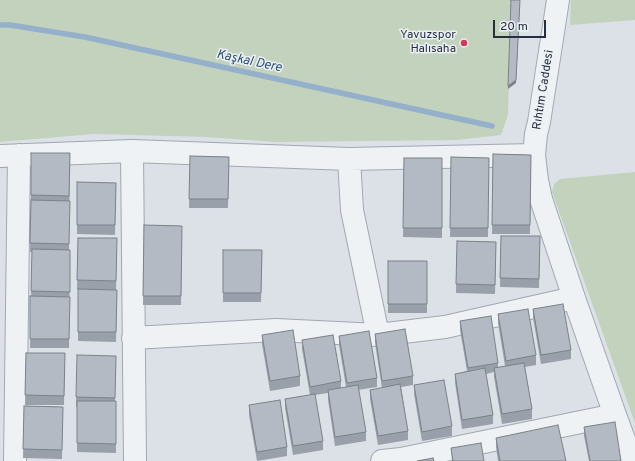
<!DOCTYPE html>
<meta charset="utf-8">
<style>
body{margin:0}
#map{position:relative;width:635px;height:461px;overflow:hidden;background:#dce1e7;font-family:Overpass,sans-serif}
canvas{display:block}
.scale{position:absolute;left:493px;top:20px;width:53px;height:18px;box-sizing:border-box;border:2px solid #252f3e;border-top:0;padding-left:5px;font-size:12px;line-height:14px;white-space:nowrap;color:#252f3e;-webkit-text-stroke:3px #ecf0f5;paint-order:stroke}
</style>
<div id="map">
<canvas width="635" height="461"></canvas>
<div class="scale">20 m</div>
</div>
<script>
const ctx = document.querySelector('canvas').getContext('2d');
ctx.lineJoin = 'round';
function fillPath(path, color) { ctx.fillStyle = color; ctx.fill(path, 'evenodd'); }
const poly = rows => new Path2D(rows.map(r => 'M' + r).join(''));
function strokePath(path, color, width, dash) { ctx.strokeStyle = color; ctx.lineWidth = width; ctx.lineCap = dash ? 'butt' : 'round'; ctx.setLineDash(dash || []); ctx.stroke(path); }
function write(font, color, halo, rows, align = 'center') {
  ctx.font = font + ' Overpass,sans-serif'; ctx.lineWidth = 3; ctx.setLineDash([]); ctx.textBaseline = 'middle'; ctx.strokeStyle = halo; ctx.fillStyle = color; for (const [text, x, y, turn = 0] of rows) {
    ctx.save(); ctx.translate(x, y); ctx.rotate((+turn || 0) * Math.PI / 180); ctx.textAlign = isNaN(turn) ? turn : align; if (halo) ctx.strokeText(text, 0, 0); ctx.fillText(text, 0, 0); ctx.restore();
  }
}
fillPath(poly([
 [0,0,511,0,508,115,501,135,457,140,276,142,206,137,94,134,0,142],
 [571,0,635,0,635,20,570,25],
 [635,172,635,423,552,192,554,184,560,179]
]), '#c3d2bd');
strokePath(poly([
 [0,25,10,25,85,37,492,126]
]), '#95b0ca', 5.5);
const minor = poly([
 [558,0,539,122,536,134,534,155,537,180,541,199,574,298,615,415,632,461],
 [132,151,135,461],
 [0,156,132,151,349,159,534,155],
 [349,159,352,210,378,335],
 [133,338,276,330,378,335,445,327,574,298],
 [15,461,19,155],
 [382,461,401,459,615,415]
]);
strokePath(minor, '#a1a8b1', 24);
strokePath(minor, '#eff2f5', 22);
fillPath(poly([
 [70,153,69,249,70,259,69,348,30,348,32,252,30,252,31,195],
 [493,154,531,155,530,234,492,234],
 [190,156,229,157,228,208,189,208],
 [451,157,489,158,488,237,450,237],
 [404,158,442,158,442,238,403,237],
 [77,182,116,183,115,235,77,234],
 [144,225,182,226,181,305,143,305],
 [501,236,540,236,539,288,500,287],
 [78,238,117,238,116,290,117,299,116,342,78,341,78,289,77,289],
 [457,241,496,242,495,294,456,293],
 [223,250,262,250,261,302,223,302],
 [388,261,427,261,427,313,388,313],
 [533,309,571,350,571,359,541,364,533,318],
 [498,314,536,355,536,365,525,367,532,409,532,419,502,424,494,377,494,372,486,374,493,415,493,424,462,429,455,383,455,374,467,371,460,330,460,321,498,363,498,367,505,366,498,323],
 [375,334,413,376,413,385,401,387,408,431,408,440,378,445,370,399,370,390,382,388,375,343],
 [262,335,300,376,300,386,270,391,262,344],
 [339,336,377,378,377,387,358,390,366,432,366,441,335,446,328,400,328,393,315,395,323,441,323,450,293,455,285,408,285,399,310,395,302,349,302,340,341,381,341,388,346,387,339,345],
 [26,353,65,353,64,405,25,405],
 [116,356,115,401,116,401,116,453,77,452,77,407,76,407,76,397],
 [414,385,452,426,452,436,422,441,414,394],
 [249,405,287,447,287,456,257,461,249,415],
 [24,406,63,407,62,459,23,458],
 [584,427,621,461,589,461,584,436],
 [496,438,566,461,498,461,496,447],
 [451,448,484,461,452,461]
]), '#9aa0a9');
fillPath(poly([
 [520,0,516,83,508,89,508,86]
]), '#7d8289');
const building = poly([
 [511,0,520,0,516,80,508,86,511,0],
 [31,153,70,153,69,196,31,195,31,153],
 [493,154,531,155,530,225,492,225,493,154],
 [190,156,229,157,228,199,189,199,190,156],
 [451,157,489,158,488,228,450,228,451,157],
 [404,158,442,158,442,228,403,228,404,158],
 [77,182,116,183,115,225,77,225,77,182],
 [31,200,70,201,69,244,30,243,31,200],
 [144,225,182,226,181,296,143,296,144,225],
 [501,236,540,236,539,279,500,278,501,236],
 [78,238,117,238,116,281,77,280,78,238],
 [457,241,496,242,495,285,456,284,457,241],
 [32,249,70,250,70,292,31,291,32,249],
 [223,250,262,250,261,293,223,293,223,250],
 [388,261,427,261,427,304,388,304,388,261],
 [78,289,117,290,116,332,78,332,78,289],
 [30,296,70,297,69,339,30,339,30,296],
 [563,304,571,350,541,355,533,309,563,304],
 [528,309,536,355,506,361,498,314,528,309],
 [491,316,498,363,468,368,460,321,491,316],
 [405,329,413,376,382,381,375,334,405,329],
 [293,330,300,376,270,381,262,335,293,330],
 [369,331,377,378,347,383,339,336,369,331],
 [333,335,341,381,310,387,302,340,333,335],
 [26,353,65,353,64,396,25,395,26,353],
 [77,355,116,356,115,398,76,397,77,355],
 [524,363,532,409,502,414,494,368,524,363],
 [485,368,493,415,462,420,455,374,485,368],
 [444,380,452,426,422,432,414,385,444,380],
 [400,384,408,431,378,436,370,390,400,384],
 [358,385,366,432,335,437,328,390,358,385],
 [315,394,323,441,293,446,285,399,315,394],
 [280,400,287,447,257,452,249,405,280,400],
 [77,401,116,401,116,444,77,443,77,401],
 [24,406,63,407,62,450,23,449,24,406],
 [615,422,621,461,590,461,584,427,615,422],
 [558,425,566,461,500,461,496,438,558,425],
 [481,443,484,461,453,461,451,448,481,443],
 [433,458,434,461,417,461,433,458]
]);
fillPath(building, '#b3bac4');
strokePath(building, '#7d8289', 1);
for (const [x, y, r, color] of [
 [464,43,4,"#d43955"]
]) { const dot = new Path2D(); dot.arc(x, y, r, 0, 2 * Math.PI); ctx.fillStyle = color; ctx.fill(dot); strokePath(dot, '#ecf0f5', 1.5); }
write('12px', '#252f3e', '#ecf0f5', [
 ["Yavuzspor",456,36],
 ["Halısaha",456,50]
], 'right');
write('12px', '#252f3e', '#ecf0f5', [
 ["Rıhtım Caddesi",544,90,-81]
]);
write('italic 13px', '#2e4f74', '#ecf0f5', [
 ["Kaşkal Dere",249,62,12]
]);
</script>
